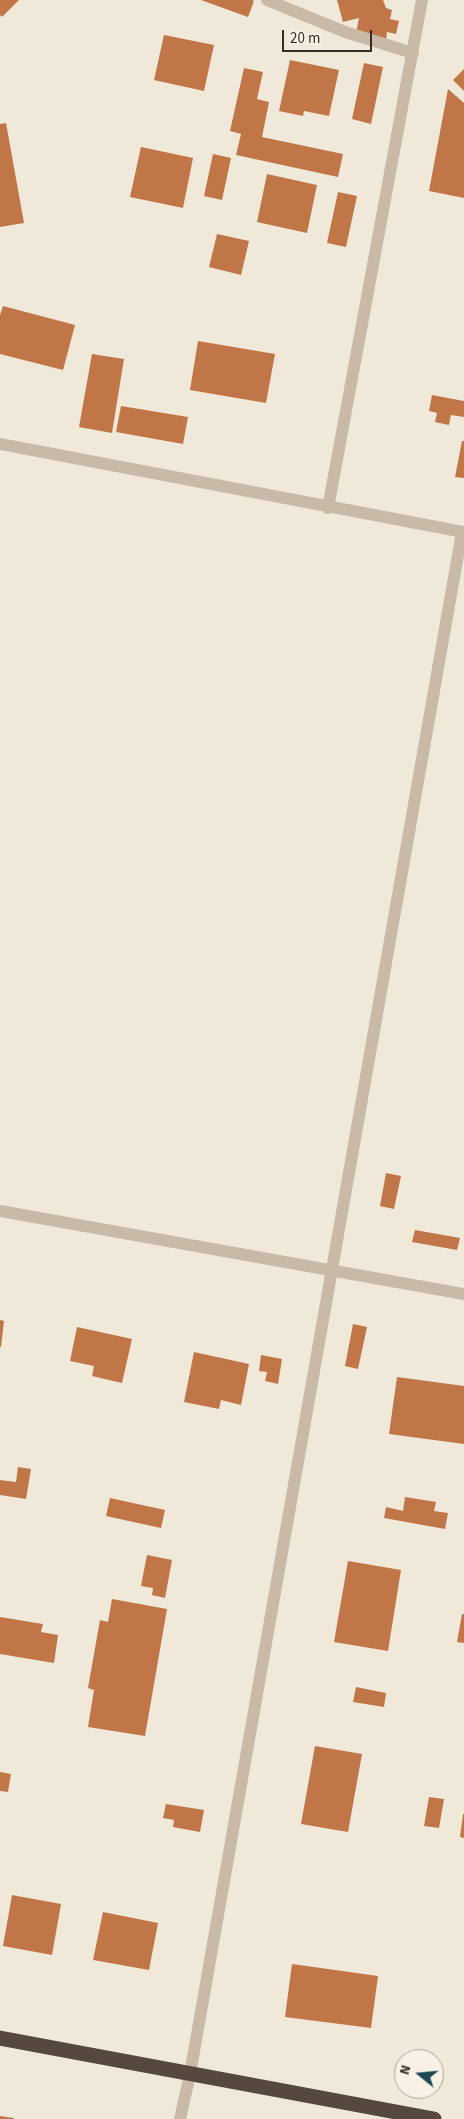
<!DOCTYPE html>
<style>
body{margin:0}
#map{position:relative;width:464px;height:2119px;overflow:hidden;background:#f0e9da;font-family:"Source Sans 3",sans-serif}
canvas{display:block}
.north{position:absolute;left:394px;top:2049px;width:50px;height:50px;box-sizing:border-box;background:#f8f2e6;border:1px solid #aaa39a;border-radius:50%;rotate:287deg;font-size:14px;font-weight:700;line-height:20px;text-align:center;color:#342d27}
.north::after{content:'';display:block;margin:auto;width:18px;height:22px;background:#1e4954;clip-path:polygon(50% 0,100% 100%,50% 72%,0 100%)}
.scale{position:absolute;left:282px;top:30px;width:90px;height:22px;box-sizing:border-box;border:2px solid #342d27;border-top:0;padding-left:6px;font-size:15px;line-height:18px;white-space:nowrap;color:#342d27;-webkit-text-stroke:4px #f8f2e6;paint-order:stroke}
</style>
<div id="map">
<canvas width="464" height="2119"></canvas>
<div class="north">N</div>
<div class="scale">20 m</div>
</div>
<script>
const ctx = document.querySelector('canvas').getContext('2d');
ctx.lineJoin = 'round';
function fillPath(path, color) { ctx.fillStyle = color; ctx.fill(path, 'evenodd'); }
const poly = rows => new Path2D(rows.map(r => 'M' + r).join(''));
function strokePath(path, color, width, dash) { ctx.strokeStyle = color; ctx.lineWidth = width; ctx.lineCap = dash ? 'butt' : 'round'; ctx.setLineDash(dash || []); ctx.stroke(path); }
fillPath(poly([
 [0,0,19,0,2,17,0,15],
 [201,0,252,0,254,1,248,17],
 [337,0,383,0,386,8,392,10,390,19,399,21,396,34,387,32,386,40,356,33,359,18,343,22],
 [164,35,214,45,204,91,154,80],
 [290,60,339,70,329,116,304,111,303,116,279,111],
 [364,63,383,67,371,124,352,119],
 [244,68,263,72,257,99,269,102,262,137,343,154,338,177,236,155,241,134,230,131],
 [464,69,464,91,453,80],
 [448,89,464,103,464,198,429,191],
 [6,123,24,223,0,227,0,124],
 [141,147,193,158,183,208,130,197],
 [213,154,231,158,222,200,204,196],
 [267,174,317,185,307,233,257,222],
 [338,192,357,196,346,247,327,243],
 [217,234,249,241,241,275,209,267],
 [3,306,75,325,63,370,0,354,0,315],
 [198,341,275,354,266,403,190,390],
 [92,354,124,359,112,433,79,427],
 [432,395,464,401,464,417,451,415,449,425,435,422,437,413,429,411],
 [121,406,188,417,183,444,116,432],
 [462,441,464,441,464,478,455,477],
 [386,1173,401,1176,394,1209,380,1206],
 [415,1230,460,1238,457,1250,412,1242],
 [0,1320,4,1321,1,1347,0,1347],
 [353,1324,367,1327,358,1369,345,1366],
 [77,1327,132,1339,122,1383,92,1376,94,1366,70,1361],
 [194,1352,249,1364,241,1405,221,1400,219,1409,184,1402],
 [261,1355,282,1359,278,1384,265,1381,267,1372,259,1371],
 [397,1377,464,1386,464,1444,389,1434],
 [18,1467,31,1469,26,1499,0,1495,0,1480,16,1482],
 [405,1497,436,1502,434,1511,448,1513,445,1529,384,1518,386,1507,403,1511],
 [110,1498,165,1510,161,1528,106,1516],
 [147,1555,172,1560,165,1598,152,1595,153,1588,141,1586],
 [348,1561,401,1570,388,1651,334,1642],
 [112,1599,167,1609,145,1736,88,1727,94,1690,88,1688,100,1620,108,1622],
 [462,1614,464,1614,464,1643,457,1642],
 [0,1617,43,1624,41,1632,58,1635,54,1663,0,1654],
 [356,1687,386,1693,384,1707,353,1702],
 [315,1746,362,1754,348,1832,301,1824],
 [0,1772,11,1774,8,1792,0,1791],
 [429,1797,444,1799,439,1828,424,1826],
 [166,1804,204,1810,200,1832,173,1827,174,1820,163,1818],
 [463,1814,464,1814,464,1838,460,1837],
 [12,1895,61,1904,52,1955,3,1946],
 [103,1912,158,1923,149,1970,93,1960],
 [292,1964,378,1976,371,2028,285,2017],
 [0,2116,14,2118,14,2119,0,2119]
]), '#c17648');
strokePath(poly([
 [267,0,345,32,413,53],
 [0,444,464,532],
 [328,508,422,0],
 [0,1211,464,1294],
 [180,2119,190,2074,462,532]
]), '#c8baa7', 12);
strokePath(poly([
 [0,2038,434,2119]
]), '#55493e', 15);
</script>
